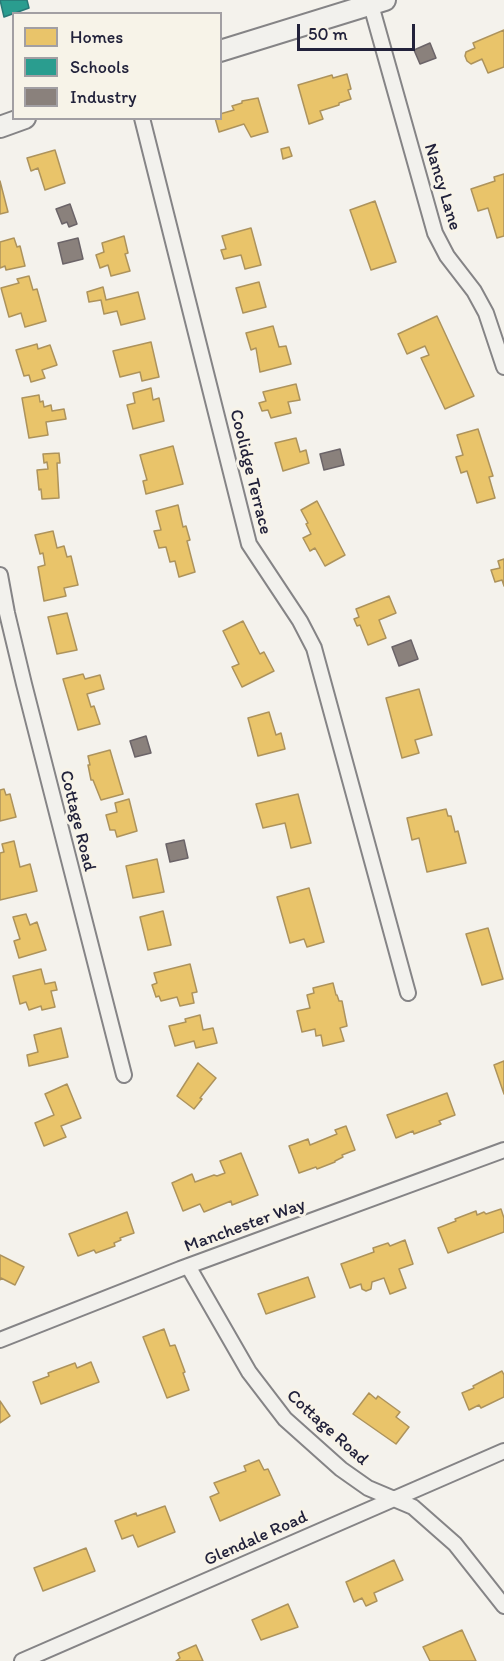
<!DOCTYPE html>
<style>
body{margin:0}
#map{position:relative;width:504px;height:1661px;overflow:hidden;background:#f4f2ec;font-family:Itim,sans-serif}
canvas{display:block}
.legend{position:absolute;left:12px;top:12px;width:210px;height:108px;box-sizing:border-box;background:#f7f3e8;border:2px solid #a29fa3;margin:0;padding:8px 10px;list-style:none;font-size:18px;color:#22223b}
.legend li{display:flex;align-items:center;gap:12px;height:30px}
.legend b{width:30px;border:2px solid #a29fa3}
.scale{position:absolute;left:297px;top:24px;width:118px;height:27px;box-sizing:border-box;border:3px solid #22223b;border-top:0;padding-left:8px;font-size:18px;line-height:21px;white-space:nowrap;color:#22223b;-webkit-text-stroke:4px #f7f3e8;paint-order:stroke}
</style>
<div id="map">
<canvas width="504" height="1661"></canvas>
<ul class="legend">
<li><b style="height:16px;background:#e9c46a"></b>Homes</li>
<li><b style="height:16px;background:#2a9d8f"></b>Schools</li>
<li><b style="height:16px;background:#8a817c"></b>Industry</li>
</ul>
<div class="scale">50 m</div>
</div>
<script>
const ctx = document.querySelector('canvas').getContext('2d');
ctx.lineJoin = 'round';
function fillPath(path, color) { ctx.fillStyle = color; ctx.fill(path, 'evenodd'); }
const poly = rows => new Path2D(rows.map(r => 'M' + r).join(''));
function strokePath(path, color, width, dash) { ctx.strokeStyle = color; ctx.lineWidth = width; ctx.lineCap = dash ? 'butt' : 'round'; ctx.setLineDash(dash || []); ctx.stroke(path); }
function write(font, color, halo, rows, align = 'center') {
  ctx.font = font + ' Itim,sans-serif'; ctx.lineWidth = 6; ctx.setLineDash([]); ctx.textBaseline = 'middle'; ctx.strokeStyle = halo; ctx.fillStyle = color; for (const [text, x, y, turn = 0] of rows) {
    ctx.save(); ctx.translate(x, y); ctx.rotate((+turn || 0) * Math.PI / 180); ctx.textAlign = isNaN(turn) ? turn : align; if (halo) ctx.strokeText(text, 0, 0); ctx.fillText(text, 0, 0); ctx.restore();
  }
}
const homes = poly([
 [504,30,504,67,488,73,482,59,471,64,467,61,465,56,466,52,475,48,473,43,504,30],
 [347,74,351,89,348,90,351,99,339,103,339,105,320,111,323,119,309,124,298,85,332,75,333,78,347,74],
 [258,98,268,132,251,137,244,124,219,132,215,118,220,118,220,114,234,110,232,106,242,103,242,101,258,98],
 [289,147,292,156,283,159,281,149,289,147],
 [55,150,65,183,45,190,38,168,31,171,27,158,55,150],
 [504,174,504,236,497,238,488,208,478,211,471,189,495,181,494,177,504,174],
 [0,181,8,212,0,214,0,181],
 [375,201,396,262,371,270,350,210,375,201],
 [251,228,261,265,245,269,241,255,224,259,221,250,226,249,222,236,251,228],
 [124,236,128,253,125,254,130,271,111,276,108,265,100,268,96,255,104,252,102,243,124,236],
 [14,238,17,247,20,246,25,266,6,270,5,266,0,268,0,242,14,238],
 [29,276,33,290,37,289,46,321,25,327,21,313,9,317,1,288,19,283,17,279,29,276],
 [259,282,266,307,243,313,236,288,259,282],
 [103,287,106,300,138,292,145,319,121,325,117,311,104,314,101,300,89,302,87,292,103,287],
 [437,316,474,396,445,409,421,358,429,355,425,346,407,354,398,334,437,316],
 [273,326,279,347,286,346,291,364,260,372,256,348,251,350,246,333,273,326],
 [151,342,159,377,142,381,140,372,120,377,113,351,151,342],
 [37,344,38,349,50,345,57,365,42,370,45,378,31,382,29,375,24,376,16,350,37,344],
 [296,384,300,400,288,402,291,413,271,418,268,410,262,411,259,403,266,401,263,392,296,384],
 [151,388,153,400,159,398,164,421,133,429,127,405,135,403,133,393,151,388],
 [39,395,40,402,43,401,44,407,51,405,52,411,64,409,66,419,46,422,48,435,29,438,22,398,39,395],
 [478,429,493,476,489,477,495,498,477,503,467,471,461,473,456,457,463,455,457,435,478,429],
 [296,438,300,452,306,450,309,463,283,471,275,443,296,438],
 [173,446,183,484,146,494,143,481,147,480,140,455,173,446],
 [59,453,60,463,57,463,59,498,42,499,41,489,39,490,37,470,48,469,47,462,44,463,43,454,59,453],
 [317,501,345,555,325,566,315,548,310,551,303,538,311,534,306,524,308,523,301,510,317,501],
 [178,505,183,527,186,526,190,540,187,541,195,572,179,577,175,561,170,562,166,547,159,548,154,531,161,530,156,511,178,505],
 [53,531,57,548,64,546,67,557,71,556,78,585,64,588,66,596,44,601,38,567,45,565,43,553,40,554,35,535,53,531],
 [504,559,504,586,502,580,495,582,491,570,500,568,498,561,504,559],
 [389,596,396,613,379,620,386,638,368,645,360,625,357,626,354,619,359,617,356,609,389,596],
 [67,613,77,650,57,654,48,617,67,613],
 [243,621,260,654,264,652,274,671,242,687,232,667,239,664,223,631,243,621],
 [83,674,85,679,100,675,104,689,87,694,91,707,94,706,100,724,78,730,63,679,83,674],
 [419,689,432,735,415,740,419,753,402,758,386,698,419,689],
 [269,712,276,735,281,733,285,749,258,756,248,718,269,712],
 [110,750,123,794,101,800,93,780,91,780,88,765,90,765,88,756,110,750],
 [4,789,6,795,10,794,16,817,0,821,0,790,4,789],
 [298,794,311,843,291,848,285,823,263,828,256,804,298,794],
 [129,799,137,831,117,837,115,830,110,830,106,815,117,812,115,803,129,799],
 [446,809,448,816,451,816,455,832,458,831,466,863,427,872,419,838,412,840,407,818,446,809],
 [14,841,20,867,30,864,37,891,0,900,0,853,4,852,2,844,14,841],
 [157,859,164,892,133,898,126,866,157,859],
 [309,888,324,942,307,947,304,939,290,943,277,897,309,888],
 [163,911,171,945,148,950,140,917,163,911],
 [26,914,30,925,37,922,46,950,19,958,14,941,20,939,13,917,26,914],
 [488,928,503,979,482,985,466,934,488,928],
 [190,964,197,992,192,993,194,1003,180,1006,177,997,161,1001,159,996,156,997,152,985,157,983,154,973,190,964],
 [41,969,45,984,55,982,57,990,51,991,55,1007,42,1010,41,1006,29,1010,26,1002,20,1004,13,976,41,969],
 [333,983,336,995,337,995,339,1001,342,1001,347,1026,340,1028,344,1041,323,1046,321,1035,316,1036,315,1029,302,1032,297,1011,310,1008,307,995,314,993,313,988,333,983],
 [200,1015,203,1030,213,1028,217,1043,196,1048,194,1041,175,1046,169,1026,186,1022,185,1019,200,1015],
 [61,1028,68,1057,29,1066,27,1055,38,1052,34,1035,61,1028],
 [504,1061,504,1094,494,1065,504,1061],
 [198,1063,216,1078,200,1098,202,1099,194,1109,177,1096,198,1063],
 [67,1084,81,1118,61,1126,66,1137,44,1146,35,1123,54,1115,45,1094,67,1084],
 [447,1093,455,1115,439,1121,441,1124,414,1134,413,1131,396,1138,387,1115,447,1093],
 [346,1126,355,1150,342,1155,343,1157,335,1161,335,1162,317,1169,316,1167,299,1173,289,1146,308,1139,310,1145,337,1134,335,1130,346,1126],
 [241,1153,258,1195,232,1205,231,1201,204,1212,200,1204,183,1211,172,1183,192,1174,195,1182,214,1175,217,1176,225,1173,220,1161,241,1153],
 [501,1209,504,1218,504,1232,448,1253,438,1228,456,1221,455,1219,476,1211,477,1215,484,1212,486,1214,501,1209],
 [127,1212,134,1233,120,1238,121,1240,114,1243,115,1246,96,1253,94,1250,78,1256,69,1234,127,1212],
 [405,1240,413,1264,399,1269,406,1288,390,1294,384,1278,372,1282,371,1289,366,1291,362,1289,361,1284,350,1288,341,1264,374,1252,373,1248,388,1243,390,1246,405,1240],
 [0,1255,24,1267,15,1285,1,1278,0,1280,0,1255],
 [308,1277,315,1297,266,1314,258,1294,308,1277],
 [164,1329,170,1346,175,1345,185,1372,183,1373,189,1390,167,1398,143,1337,164,1329],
 [91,1362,99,1382,41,1404,33,1382,49,1376,48,1373,75,1363,77,1368,91,1362],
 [502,1371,504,1375,504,1397,481,1408,479,1405,469,1410,462,1393,474,1388,473,1386,502,1371],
 [369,1393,376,1399,378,1396,400,1412,396,1417,409,1427,396,1444,353,1414,369,1393],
 [0,1401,10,1416,0,1423,0,1401],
 [259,1460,264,1470,268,1469,280,1495,220,1521,210,1497,219,1493,214,1483,246,1471,244,1466,259,1460],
 [165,1506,175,1532,138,1547,133,1535,122,1539,115,1521,136,1513,137,1516,165,1506],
 [86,1548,95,1571,43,1591,34,1568,86,1548],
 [394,1560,403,1580,374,1593,377,1601,366,1606,362,1598,354,1602,346,1582,394,1560],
 [288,1604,298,1627,261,1640,252,1620,288,1604],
 [462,1630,476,1661,430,1661,423,1647,462,1630],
 [196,1645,203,1661,176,1661,180,1658,178,1653,196,1645]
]);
fillPath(homes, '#e9c46a');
strokePath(homes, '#ad935c', 1.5);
const schools = poly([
 [0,0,27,0,29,8,4,17,0,0]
]);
fillPath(schools, '#2a9d8f');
strokePath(schools, '#287876', 1.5);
const industry = poly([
 [430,43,436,58,420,64,414,50,430,43],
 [70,204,77,224,69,227,67,222,62,224,56,209,70,204],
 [78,238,83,259,63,264,58,243,78,238],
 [340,449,344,465,324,470,320,454,340,449],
 [411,640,418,659,399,666,392,647,411,640],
 [146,736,151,753,135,757,130,741,146,736],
 [184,840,188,858,170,862,166,844,184,840]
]);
fillPath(industry, '#8a817c');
strokePath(industry, '#6b6468', 1.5);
const street = poly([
 [371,5,435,233,447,256,474,291,486,313,504,367],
 [142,118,249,544,300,621,314,648,408,993],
 [0,575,7,613,24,684,124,1075],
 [188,1266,249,1372,285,1419,341,1469,368,1488,413,1507,455,1544,504,1606],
 [0,1340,180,1269,504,1150],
 [22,1661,504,1451]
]);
const secondary = poly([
 [220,51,385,0],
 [0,127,25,118]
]);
strokePath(street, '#858486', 18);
strokePath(secondary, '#858486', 24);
strokePath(street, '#f2f1ed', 14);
strokePath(secondary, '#f2f1ed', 20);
write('18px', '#22223b', '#f7f3e8', [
 ["Nancy Lane",442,187,73],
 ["Coolidge Terrace",250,472,76],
 ["Cottage Road",77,821,76],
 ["Manchester Way",245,1226,-20],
 ["Cottage Road",327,1428,42],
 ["Glendale Road",256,1539,-24]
]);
</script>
